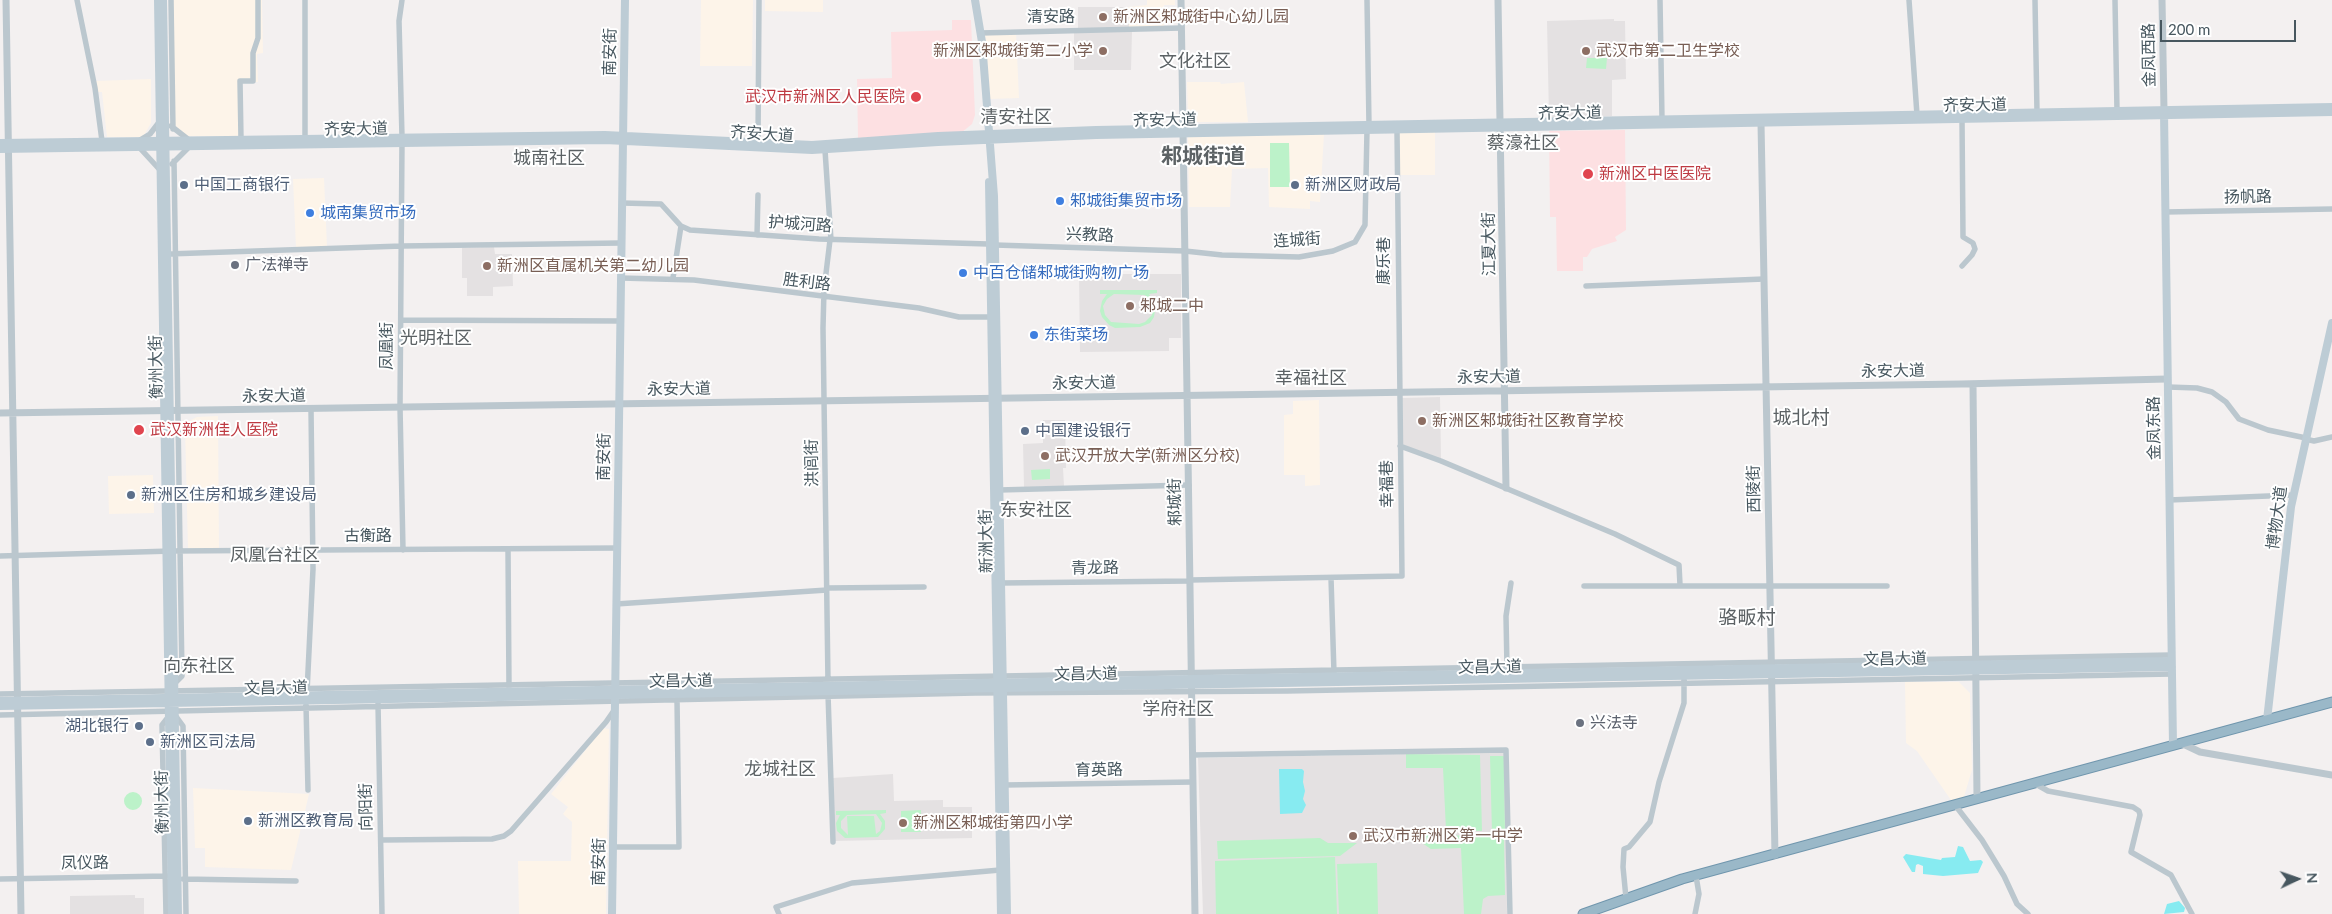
<!DOCTYPE html>
<meta charset="utf-8">
<style>
body{margin:0}
#map{position:relative;width:2332px;height:914px;overflow:hidden;background:#f3f0f0;font-family:Lato,sans-serif}
canvas{display:block}
.north{position:absolute;left:2272px;top:854px;width:50px;height:50px;-webkit-text-stroke:4px #fff;paint-order:stroke;rotate:87deg;font-size:14px;font-weight:700;line-height:20px;text-align:center;color:#47575f}
.north::after{content:'';display:block;margin:auto;width:18px;height:22px;background:#47575f;clip-path:polygon(50% 0,100% 100%,50% 72%,0 100%)}
.scale{position:absolute;left:2160px;top:20px;width:136px;height:22px;box-sizing:border-box;border:2px solid #47575f;border-top:0;padding-left:6px;font-size:15px;line-height:18px;white-space:nowrap;color:#47575f;-webkit-text-stroke:4px #fff;paint-order:stroke}
</style>
<div id="map">
<canvas width="2332" height="914"></canvas>
<div class="north">N</div>
<div class="scale">200 m</div>
</div>
<script>
const ctx = document.querySelector('canvas').getContext('2d');
ctx.lineJoin = 'round';
function fillPath(path, color) { ctx.fillStyle = color; ctx.fill(path, 'evenodd'); }
const poly = rows => new Path2D(rows.map(r => 'M' + r).join(''));
function strokePath(path, color, width, dash) { ctx.strokeStyle = color; ctx.lineWidth = width; ctx.lineCap = dash ? 'butt' : 'round'; ctx.setLineDash(dash || []); ctx.stroke(path); }
function write(font, color, halo, rows, align = 'center') {
  ctx.font = font + ' Lato,"Noto Sans SC",sans-serif'; ctx.lineWidth = 4; ctx.setLineDash([]); ctx.textBaseline = 'middle'; ctx.strokeStyle = halo; ctx.fillStyle = color; for (const [text, x, y, turn = 0] of rows) {
    ctx.save(); ctx.translate(x, y); ctx.rotate((+turn || 0) * Math.PI / 180); ctx.textAlign = isNaN(turn) ? turn : align; if (halo) ctx.strokeText(text, 0, 0); ctx.fillText(text, 0, 0); ctx.restore();
  }
}
fillPath(poly([
 [173,0,262,0,263,53,257,54,258,82,241,82,242,136,186,136,174,124],
 [701,0,753,0,752,66,700,66],
 [765,0,823,0,823,12,765,11],
 [1147,0,1175,0,1175,5,1164,5,1164,28,1129,28,1128,7,1147,5],
 [1016,32,1019,98,989,99,985,34],
 [151,79,151,123,143,137,107,137,102,92,97,92,95,81],
 [1187,82,1220,82,1221,84,1244,82,1248,122,1192,122,1188,117],
 [1435,132,1435,175,1398,175,1398,133],
 [1324,134,1320,202,1310,201,1310,209,1269,207,1268,168,1232,169,1230,207,1189,207,1188,137],
 [324,178,327,247,296,248,293,179],
 [1319,400,1320,485,1305,486,1305,475,1284,475,1284,415,1293,414,1293,401],
 [218,416,219,549,188,549,185,427,189,421,197,417],
 [153,475,154,513,109,514,108,476],
 [1905,682,1959,682,1970,693,1972,770,1963,800,1953,803,1917,751,1906,743],
 [603,728,609,729,606,914,519,914,518,861,571,861,572,822,563,814,568,807,551,794],
 [193,788,309,794,291,870,205,867,205,848,195,848]
]), '#fdf4e9');
fillPath(poly([
 [1078,7,1128,7,1129,28,1078,29],
 [1614,19,1614,21,1625,21,1626,79,1612,80,1612,116,1549,118,1547,21],
 [1132,31,1131,70,1074,70,1074,32],
 [494,247,495,254,512,254,513,286,493,287,493,296,467,296,467,278,462,278,462,248],
 [1079,274,1181,274,1181,338,1169,338,1169,351,1080,352],
 [1440,397,1441,459,1403,445,1402,398],
 [1043,420,1065,420,1066,468,1063,468,1064,486,1024,487,1023,444,1043,443],
 [1505,752,1507,914,1203,914,1198,758],
 [893,774,894,801,943,800,943,807,972,807,972,838,835,841,833,778],
 [135,895,135,898,144,898,144,914,70,914,70,896]
]), '#e4e1e2');
fillPath(poly([
 [952,20,971,20,975,115,972,124,961,133,858,138,857,79,892,78,891,32,952,30],
 [1625,130,1626,230,1615,237,1617,241,1592,249,1587,257,1583,257,1583,271,1557,271,1556,217,1550,217,1549,131]
]), '#fde0e2');
fillPath(poly([
 [1587,58,1607,58,1606,69,1586,68],
 [1270,143,1289,143,1290,187,1270,187],
 [1100,290,1157,290,1157,293,1149,294,1156,304,1154,317,1150,323,1140,327,1115,328,1109,325,1102,317,1100,311,1102,301,1107,294,1100,294],
 [1114,294,1145,295,1152,303,1152,315,1145,322,1139,324,1111,322,1105,315,1103,306,1107,299],
 [1050,469,1050,479,1032,480,1031,470],
 [1406,754,1480,755,1482,831,1446,830,1443,768,1406,768],
 [1490,756,1504,756,1505,834,1492,833],
 '124 801a9 9 0 1 1 18 0a9 9 0 1 1-18 0Z',
 [886,810,886,813,880,814,885,821,885,829,878,837,845,838,837,831,836,823,840,815,836,815,836,811],
 [876,814,882,823,880,831,876,834,874,816,847,816,848,835,841,828,841,821,847,815],
 [921,810,921,832,901,832,901,811],
 [1410,835,1504,836,1505,895,1488,896,1483,899,1481,914,1464,914,1461,848,1431,849],
 [1320,838,1328,843,1357,843,1340,856,1218,859,1217,841],
 [1335,857,1337,914,1216,914,1215,861],
 [1377,863,1378,914,1339,914,1337,864]
]), '#bcf2c9');
fillPath(poly([
 [1279,769,1302,769,1304,771,1303,782,1305,791,1303,799,1306,805,1302,813,1280,814],
 [1958,846,1963,847,1970,861,1981,860,1983,862,1978,873,1943,876,1923,874,1923,866,1918,864,1916,865,1915,872,1912,872,1903,857,1906,854,1941,860,1942,858,1955,857],
 [2179,901,2185,908,2184,912,2164,914,2167,904]
]), '#87ebf1');
const trunk = poly([
 [1583,914,1682,879,2332,702]
]);
strokePath(trunk, '#7096ad', 11);
strokePath(poly([
 [77,0,95,88,102,141],
 [171,0,173,129],
 [1367,0,1369,125],
 [1660,0,1662,119],
 [1909,0,1917,115],
 [2035,0,2037,112],
 [2115,0,2117,111],
 [980,33,1181,28],
 [1962,119,1963,237,1973,243,1975,249,1972,255,1962,266],
 [171,126,189,140],
 [402,137,399,21,402,0],
 [305,138,305,0],
 [241,139,240,81,253,81,253,53,258,38,258,0],
 [140,140,150,134,160,121],
 [402,142,400,407,403,550],
 [758,142,759,0],
 [138,146,160,170],
 [825,150,831,240],
 [174,161,182,676,174,684],
 [172,164,190,146],
 [622,203,661,204,681,226,690,230,819,239,988,244],
 [2165,212,2332,209],
 [757,235,758,195],
 [995,245,1185,251,1222,255,1299,257,1333,251,1355,242,1365,225,1367,130],
 [168,254,402,246,621,243],
 [621,278,694,280,919,308,959,317,990,317],
 [673,278,681,226],
 [1586,286,1764,279],
 [401,320,620,321],
 [2168,387,2197,388,2212,392,2226,402,2239,419,2268,430,2306,438],
 [2305,439,2314,441,2332,437],
 [1400,446,1441,461,1615,534,1679,565,1680,585],
 [999,490,1189,485],
 [2169,500,2293,495],
 [508,549,509,687],
 [0,556,172,551,617,548],
 [1331,578,1334,673],
 [1190,580,1402,576,1397,130],
 [1001,583,1190,581],
 [1584,586,1887,586],
 [827,588,924,587],
 [616,604,827,590],
 [1507,668,1506,616,1511,583],
 [828,682,823,328,824,290,830,240],
 [307,692,313,569,311,409],
 [0,694,2171,655],
 [828,694,833,842],
 [378,704,382,914],
 [306,705,308,790],
 [0,715,975,693,1287,691,2172,674],
 [175,715,183,726,186,914],
 [1193,755,1506,750,1510,914],
 [2034,783,2048,791,2133,807,2139,811,2140,815,2131,852,2171,875,2192,914],
 [1005,785,1193,782],
 [1955,805,1982,840,2004,876,2017,904,2028,914],
 [381,840,492,839,504,836,511,831,606,722,615,709],
 [613,847,679,847,677,699],
 [0,879,167,876],
 [183,879,296,881],
 [1626,898,1623,867,1624,849,1629,847,1650,822,1659,782,1684,703,1684,677],
 [166,914,162,725,169,716],
 [779,914,776,907,852,883,1000,870],
 [1695,914,1699,894,1696,876]
]), '#bbc7ce', 5.5);
strokePath(poly([
 [6,0,21,914],
 [1181,0,1195,914],
 [1498,0,1506,488],
 [2162,0,2164,110],
 [1761,123,1775,855],
 [1973,384,1977,798],
 [0,413,1961,384,2167,379],
 [2181,743,2200,752,2332,775]
]), '#bbc7ce', 7);
strokePath(poly([
 [158,0,172,914],
 [163,0,178,914],
 [975,0,982,42,994,196,1007,914],
 [2164,112,2173,745],
 [0,143,605,135,812,145,938,136,1096,130,2332,107],
 [0,149,605,140,812,150,938,142,1096,135,2332,112],
 [989,182,1001,914],
 [0,701,2171,661],
 [0,706,2172,667],
 [2267,720,2291,507,2332,323],
 [612,914,625,0]
]), '#bdccd5', 8);
strokePath(trunk, '#9ab8c8', 9);
for (const [x, y, r, color] of [
 [1103,17,5,"#8d6e63"],
 [1103,51,5,"#8d6e63"],
 [1586,51,5,"#8d6e63"],
 [916,97,6,"#e0444e"],
 [1588,174,6,"#e0444e"],
 [184,185,5,"#5c6f8a"],
 [1295,185,5,"#5c6f8a"],
 [1060,201,5,"#3f7fe0"],
 [310,213,5,"#3f7fe0"],
 [235,265,5,"#6b7280"],
 [487,266,5,"#8d6e63"],
 [963,273,5,"#3f7fe0"],
 [1130,306,5,"#8d6e63"],
 [1034,335,5,"#3f7fe0"],
 [1422,421,5,"#8d6e63"],
 [139,430,6,"#e0444e"],
 [1025,431,5,"#5c6f8a"],
 [1045,456,5,"#8d6e63"],
 [131,495,5,"#5c6f8a"],
 [1580,723,5,"#6b7280"],
 [139,726,5,"#5c6f8a"],
 [150,742,5,"#5c6f8a"],
 [248,821,5,"#5c6f8a"],
 [903,823,5,"#8d6e63"],
 [1353,836,5,"#8d6e63"]
]) { const dot = new Path2D(); dot.arc(x, y, r, 0, 2 * Math.PI); ctx.fillStyle = color; ctx.fill(dot); strokePath(dot, '#fff', 2); }
write('16px', '#47575f', '#fff', [
 ["清安路",1051,17],
 ["南安街",610,52,-89],
 ["金凤西路",2149,55,-91],
 ["齐安大道",1975,105,-1],
 ["齐安大道",1570,113,-1],
 ["齐安大道",1165,120,-1],
 ["齐安大道",356,129,-1],
 ["齐安大道",762,134,4],
 ["扬帆路",2248,197,-1],
 ["护城河路",800,224,4],
 ["兴教路",1090,235,2],
 ["连城街",1297,240,-4],
 ["江夏大街",1489,244,-91],
 ["康乐巷",1384,261,-90],
 ["胜利路",807,282,7],
 ["凤凰街",387,346,-90],
 ["衡州大街",156,367,-91],
 ["永安大道",1893,371,-1],
 ["永安大道",1489,377,-1],
 ["永安大道",1084,383,-1],
 ["永安大道",679,389,-1],
 ["永安大道",274,396,-1],
 ["金凤东路",2154,428,-91],
 ["南安街",604,457,-89],
 ["洪闾街",812,463,-91],
 ["幸福巷",1387,484,-91],
 ["西陵街",1754,489,-91],
 ["邾城街",1175,502,-91],
 ["博物大道",2277,518,-82],
 ["古衡路",368,536],
 ["新洲大街",986,541,-91],
 ["青龙路",1095,568,-1],
 ["文昌大道",1895,659,-1],
 ["文昌大道",1490,667,-1],
 ["文昌大道",1086,674,-1],
 ["文昌大道",681,681,-1],
 ["文昌大道",276,688,-1],
 ["育英路",1099,770,-1],
 ["衡州大街",162,802,-91],
 ["向阳街",366,807,-91],
 ["南安街",599,862,-89],
 ["凤仪路",85,863,-1]
]);
write('16px', '#785e54', '#fff', [
 ["新洲区邾城街中心幼儿园",1113,17],
 ["新洲区邾城街第二小学",1093,51,"right"],
 ["武汉市第二卫生学校",1596,51],
 ["新洲区直属机关第二幼儿园",497,266],
 ["邾城二中",1140,306],
 ["新洲区邾城街社区教育学校",1432,421],
 ["武汉开放大学(新洲区分校)",1055,456],
 ["新洲区邾城街第四小学",913,823],
 ["武汉市新洲区第一中学",1363,836]
], 'left');
write('16px', '#be3a42', '#fff', [
 ["武汉市新洲区人民医院",905,97,"right"],
 ["新洲区中医医院",1599,174],
 ["武汉新洲佳人医院",150,430]
], 'left');
write('16px', '#4e5e75', '#fff', [
 ["中国工商银行",194,185],
 ["新洲区财政局",1305,185],
 ["中国建设银行",1035,431],
 ["新洲区住房和城乡建设局",141,495],
 ["湖北银行",129,726,"right"],
 ["新洲区司法局",160,742],
 ["新洲区教育局",258,821]
], 'left');
write('16px', '#366cbe', '#fff', [
 ["邾城街集贸市场",1070,201],
 ["城南集贸市场",320,213],
 ["中百仓储邾城街购物广场",973,273],
 ["东街菜场",1044,335]
], 'left');
write('16px', '#5b616d', '#fff', [
 ["广法禅寺",245,265],
 ["兴法寺",1590,723]
], 'left');
write('18px', '#5c6265', '#fff', [
 ["文化社区",1195,61],
 ["清安社区",1016,117],
 ["蔡濠社区",1523,143],
 ["城南社区",549,158],
 ["光明社区",436,338],
 ["幸福社区",1311,378],
 ["东安社区",1036,510],
 ["凤凰台社区",275,555],
 ["向东社区",199,666],
 ["学府社区",1178,709],
 ["龙城社区",780,769]
]);
write('19px', '#5c6265', '#fff', [
 ["城北村",1801,418],
 ["骆畈村",1747,618]
]);
write('bold 21px', '#5c6265', '#fff', [
 ["邾城街道",1203,156]
]);
</script>
